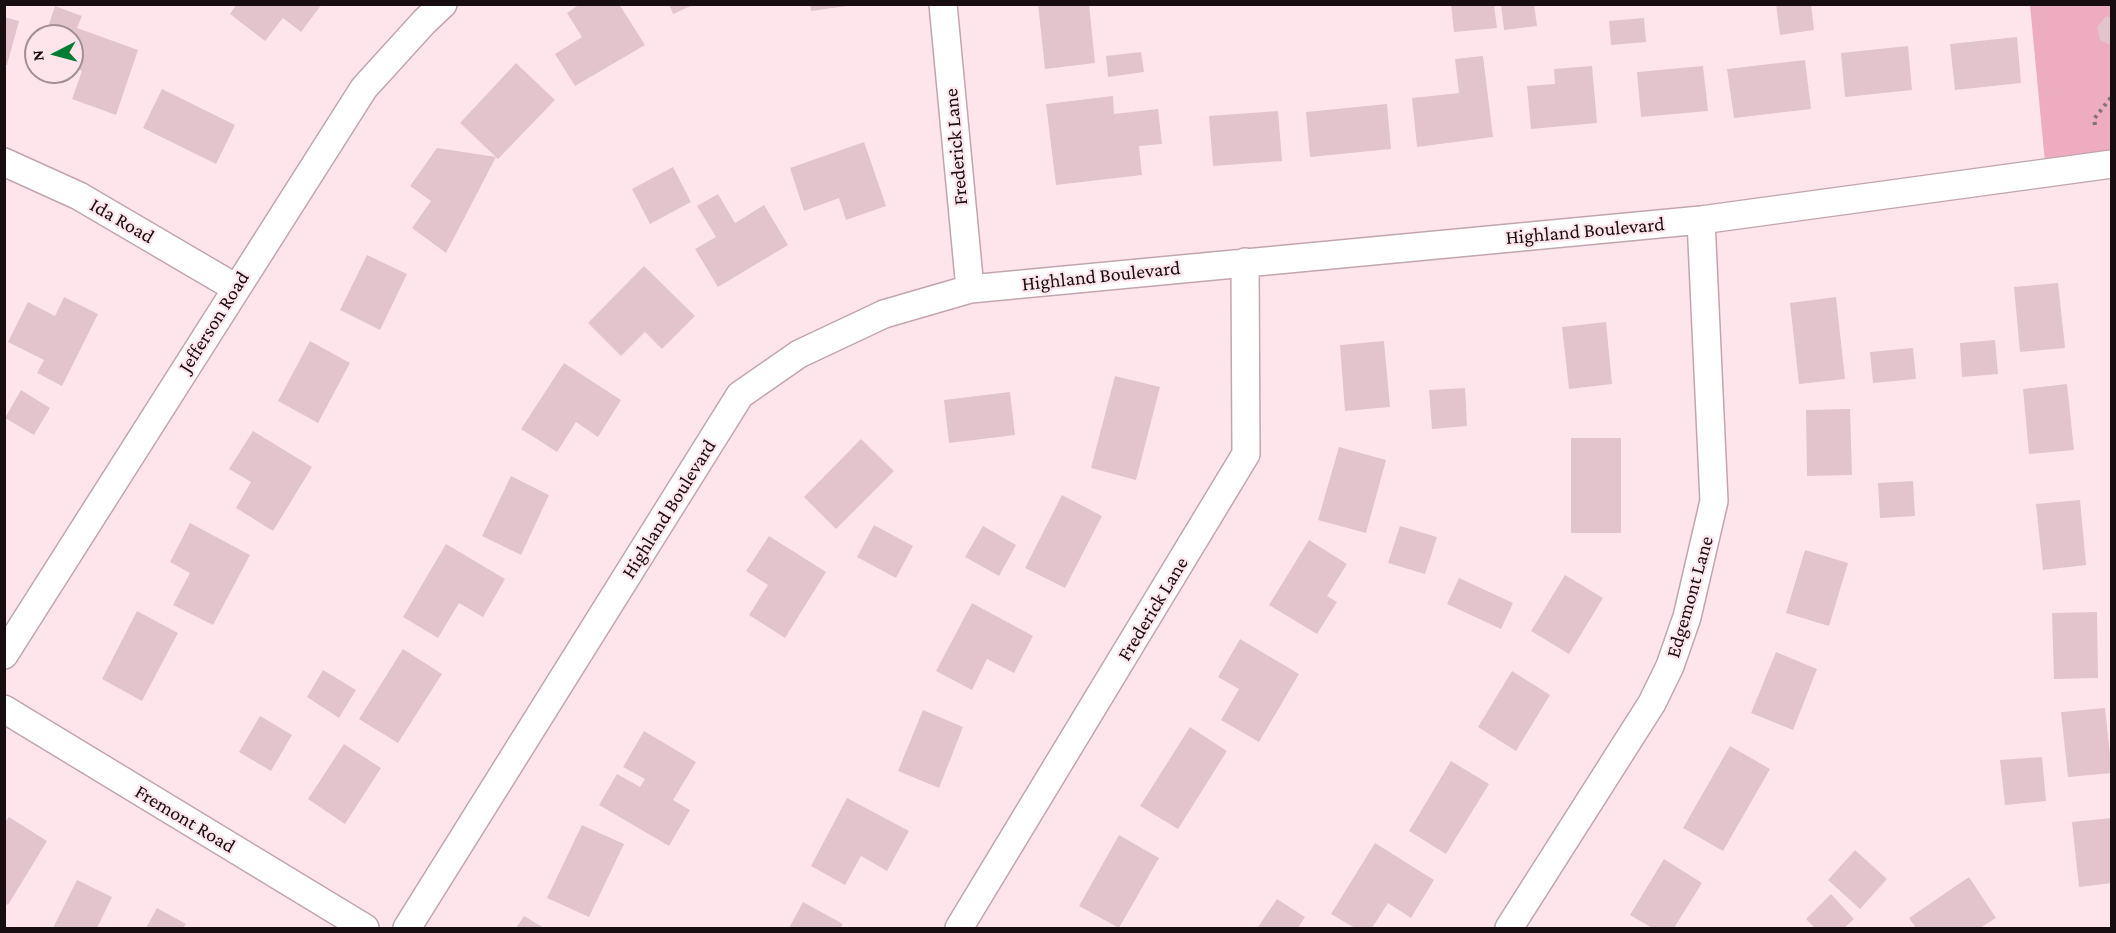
<!DOCTYPE html>
<style>
body{margin:0}
#map{position:relative;width:2116px;height:933px;overflow:hidden;background:#fee5ec;font-family:"Crimson Pro",serif}
canvas{display:block}
.frame{position:absolute;inset:0;border:6px solid #180e11;pointer-events:none}
.north{position:absolute;left:24px;top:24px;width:60px;height:60px;box-sizing:border-box;background:#fee5ec;border:2px solid #a28f94;border-radius:50%;rotate:264deg;font-size:16px;font-weight:700;line-height:24px;text-align:center;color:#180e11}
.north::after{content:'';display:block;margin:auto;width:21px;height:27px;background:#027c33;clip-path:polygon(50% 0,100% 100%,50% 72%,0 100%)}
</style>
<div id="map">
<canvas width="2116" height="933"></canvas>
<div class="frame"></div>
<div class="north">N</div>
</div>
<script>
const ctx = document.querySelector('canvas').getContext('2d');
ctx.lineJoin = 'round';
function fillPath(path, color) { ctx.fillStyle = color; ctx.fill(path, 'evenodd'); }
const poly = rows => new Path2D(rows.map(r => 'M' + r).join(''));
function strokePath(path, color, width, dash) { ctx.strokeStyle = color; ctx.lineWidth = width; ctx.lineCap = dash ? 'butt' : 'round'; ctx.setLineDash(dash || []); ctx.stroke(path); }
function write(font, color, halo, rows, align = 'center') {
  ctx.font = font + ' "Crimson Pro",serif'; ctx.lineWidth = 4.5; ctx.setLineDash([]); ctx.textBaseline = 'middle'; ctx.strokeStyle = halo; ctx.fillStyle = color; for (const [text, x, y, turn = 0] of rows) {
    ctx.save(); ctx.translate(x, y); ctx.rotate((+turn || 0) * Math.PI / 180); ctx.textAlign = isNaN(turn) ? turn : align; if (halo) ctx.strokeText(text, 0, 0); ctx.fillText(text, 0, 0); ctx.restore();
  }
}
fillPath(poly([
 [2030,5,2111,5,2111,164,2046,173]
]), '#edacc0');
fillPath(poly([
 [237,4,322,4,301,32,283,18,265,41,230,14],
 [580,4,619,4,645,45,575,86,555,54,582,37,567,13],
 [669,4,695,4,673,14],
 [810,4,847,4,847,6,811,11],
 [1038,4,1089,4,1095,63,1045,69],
 [1451,4,1494,4,1497,28,1454,32],
 [1501,4,1534,4,1537,26,1504,30],
 [1776,4,1811,4,1814,30,1780,35],
 [55,6,82,16,77,28,138,50,116,115,72,99,82,71,72,68,72,36,45,36],
 [2106,16,2112,18,2112,46,2100,40,2097,27],
 [4,17,19,21,7,65,4,65],
 [1644,18,1646,42,1611,45,1609,21],
 [2017,37,2021,83,1955,90,1950,44],
 [1908,46,1912,90,1845,97,1841,53],
 [1141,52,1144,72,1108,77,1106,56],
 [1483,56,1493,137,1417,147,1412,98,1459,93,1455,59],
 [1805,60,1811,109,1734,118,1727,69],
 [516,63,555,100,498,159,460,123],
 [1592,66,1597,123,1531,129,1527,86,1555,84,1554,69],
 [1703,66,1708,111,1641,117,1637,72],
 [162,89,235,125,216,164,143,128],
 [1113,96,1114,114,1158,109,1162,144,1139,146,1142,175,1056,185,1046,104],
 [1387,104,1391,149,1310,157,1306,112],
 [1278,111,1282,161,1213,166,1209,116],
 [864,142,886,206,846,220,839,198,804,211,790,168],
 [437,148,496,157,446,253,412,228,431,201,410,186],
 [673,167,691,202,650,224,632,189],
 [718,194,735,223,764,205,788,245,718,287,695,249,716,237,697,206],
 [367,255,407,274,380,330,340,310],
 [644,266,695,316,662,349,645,332,621,356,588,323],
 [2058,283,2065,348,2020,352,2014,287],
 [64,297,98,314,62,386,37,373,44,360,8,342,28,302,55,316],
 [1836,297,1845,379,1799,384,1790,303],
 [1606,322,1612,384,1569,389,1562,327],
 [1995,340,1998,374,1962,377,1960,343],
 [310,341,350,363,318,423,278,401],
 [1384,341,1390,407,1345,411,1340,345],
 [1913,348,1916,379,1873,383,1870,352],
 [564,363,621,400,598,437,576,422,557,452,521,429],
 [1115,376,1160,387,1136,480,1091,468],
 [2067,384,2074,450,2029,454,2023,389],
 [1465,388,1467,426,1432,429,1429,390],
 [21,390,50,408,34,435,5,418],
 [1010,392,1015,435,949,443,944,400],
 [1850,409,1852,475,1807,476,1806,410],
 [253,431,312,467,273,531,236,508,251,482,229,469],
 [1571,438,1621,438,1621,533,1571,533],
 [861,439,894,471,836,529,804,497],
 [1339,447,1386,460,1366,533,1318,520],
 [511,476,549,495,521,555,482,536],
 [1913,481,1915,516,1880,518,1878,483],
 [1062,495,1102,516,1065,588,1025,568],
 [2080,500,2086,565,2043,570,2036,504],
 [190,523,250,555,213,625,173,605,190,573,170,562],
 [874,525,913,546,896,578,857,557],
 [983,526,1016,545,999,576,965,557],
 [1400,526,1437,537,1425,574,1388,563],
 [769,536,826,572,785,638,749,615,768,585,746,571],
 [1309,540,1347,564,1327,596,1337,602,1317,634,1269,605],
 [446,544,505,579,483,617,459,603,438,638,403,617],
 [1805,550,1848,563,1829,626,1786,613],
 [1565,575,1603,598,1569,654,1531,631],
 [1459,578,1513,603,1501,629,1447,604],
 [972,603,1033,636,1014,673,987,659,972,690,936,671],
 [137,611,178,633,142,701,102,679],
 [2097,612,2098,678,2054,679,2052,613],
 [1240,639,1299,674,1259,742,1221,720,1239,689,1218,677],
 [403,649,442,674,398,743,359,719],
 [1776,652,1817,669,1793,730,1751,713],
 [323,670,356,690,339,718,307,697],
 [1512,671,1550,695,1516,751,1478,727],
 [2105,708,2112,773,2068,777,2061,712],
 [923,710,963,727,939,788,898,771],
 [260,716,292,735,271,771,239,752],
 [1190,727,1227,751,1178,829,1140,806],
 [644,731,696,762,673,800,690,810,669,846,599,805,617,774,640,787,645,779,623,767],
 [344,744,381,768,345,824,308,799],
 [1730,746,1770,769,1723,851,1683,828],
 [2042,757,2046,801,2005,805,2000,760],
 [1451,761,1489,784,1446,854,1409,831],
 [847,798,909,831,887,871,861,856,845,885,811,866],
 [9,817,47,841,8,905,4,903,4,823],
 [2112,818,2112,883,2079,887,2072,822],
 [582,825,624,844,589,917,547,898],
 [1119,835,1159,858,1119,928,1079,906],
 [1375,843,1434,880,1411,918,1388,903,1372,928,1355,928,1331,914],
 [1855,850,1887,879,1860,909,1828,880],
 [1664,859,1702,883,1674,928,1652,928,1630,915],
 [1969,877,1996,918,1980,928,1916,928,1909,918],
 [77,880,112,897,97,928,53,928],
 [1831,894,1854,919,1844,928,1815,928,1806,919],
 [1277,899,1305,917,1298,928,1258,927],
 [803,902,843,924,840,928,789,928],
 [157,908,186,924,183,928,146,928],
 [524,916,544,928,516,928]
]), '#e3c4cd');
const street = poly([
 [943,4,970,289],
 [4,162,79,196,236,288],
 [4,655,364,88,424,22,443,4],
 [4,709,365,928],
 [407,928,740,395,799,354,884,314,970,289,1701,220,2112,164],
 [959,928,1246,454,1245,262],
 [1509,928,1652,703,1670,666,1687,617,1714,501,1701,220]
]);
strokePath(street, '#c3a5ae', 30);
strokePath(poly([
 [2095,125,2094,119,2112,96]
]), '#837277', 4, [3, 4.5]);
strokePath(street, '#fff', 27);
write('20px', '#180e11', '#fee5ec', [
 ["Frederick Lane",956,147,-95],
 ["Ida Road",122,221,30],
 ["Highland Boulevard",1585,231,-5],
 ["Highland Boulevard",1101,276,-6],
 ["Jefferson Road",214,322,-58],
 ["Highland Boulevard",669,509,-58],
 ["Edgemont Lane",1690,597,-74],
 ["Frederick Lane",1153,609,-59],
 ["Fremont Road",185,819,31]
]);
</script>
